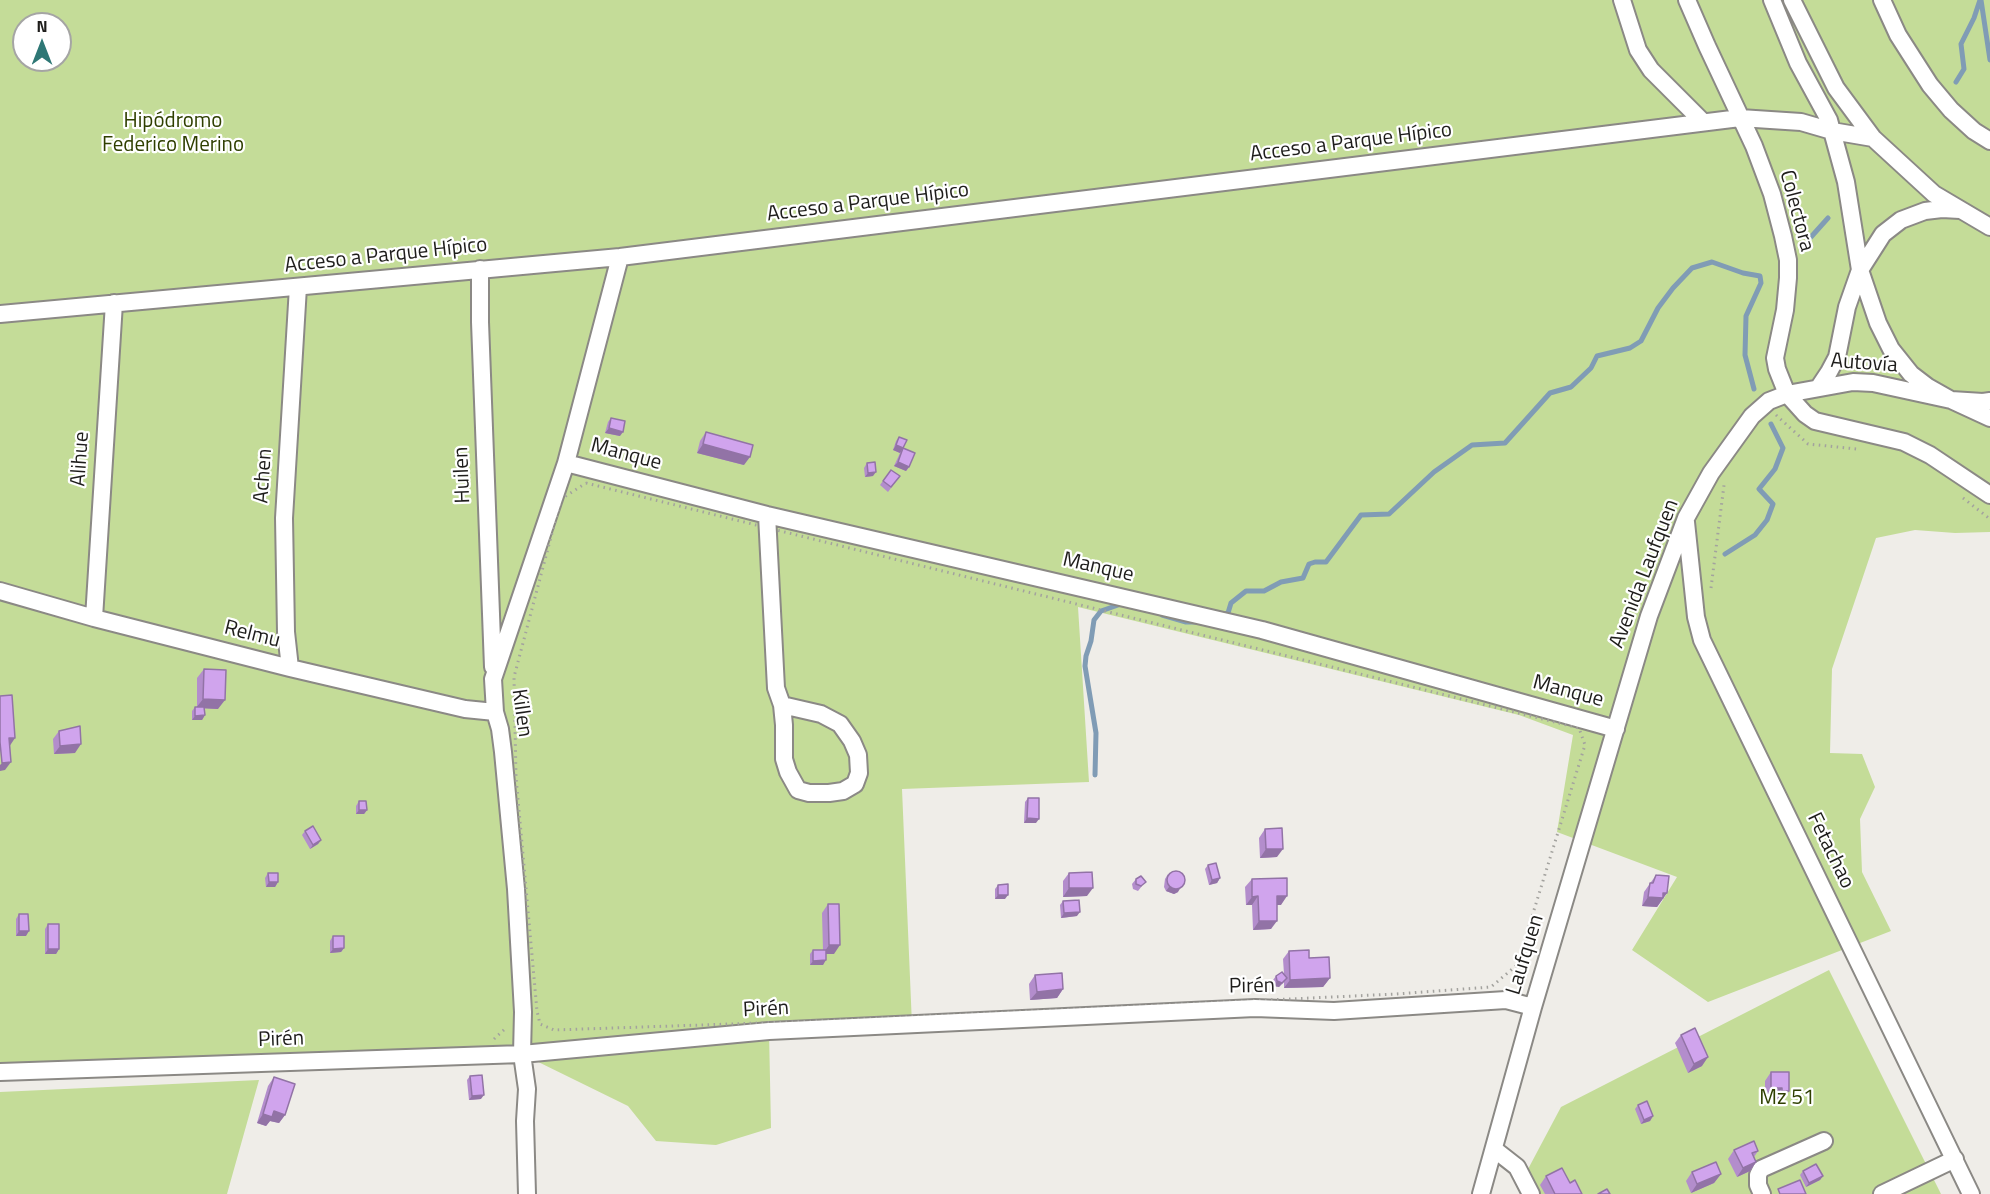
<!DOCTYPE html>
<meta charset="utf-8">
<style>
body{margin:0}
#map{position:relative;width:1990px;height:1194px;overflow:hidden;background:#efede8;font-family:"Titillium Web",sans-serif}
canvas{display:block}
.north{position:absolute;left:12px;top:12px;width:60px;height:60px;box-sizing:border-box;background:#fff;border:2px solid #a5a5a4;border-radius:50%;rotate:0deg;font-size:16px;font-weight:700;line-height:24px;text-align:center;color:#1e1d1b}
.north::after{content:'';display:block;margin:auto;width:21px;height:27px;background:#2e7775;clip-path:polygon(50% 0,100% 100%,50% 72%,0 100%)}
</style>
<div id="map">
<canvas width="1990" height="1194"></canvas>
<div class="north">N</div>
</div>
<script>
const ctx = document.querySelector('canvas').getContext('2d');
ctx.lineJoin = 'round';
function fillPath(path, color) { ctx.fillStyle = color; ctx.fill(path, 'evenodd'); }
const poly = rows => new Path2D(rows.map(r => 'M' + r).join(''));
function strokePath(path, color, width, dash) { ctx.strokeStyle = color; ctx.lineWidth = width; ctx.lineCap = dash ? 'butt' : 'round'; ctx.setLineDash(dash || []); ctx.stroke(path); }
function write(font, color, halo, rows, align = 'center') {
  ctx.font = font + ' "Titillium Web",sans-serif'; ctx.lineWidth = 4.5; ctx.setLineDash([]); ctx.textBaseline = 'middle'; ctx.strokeStyle = halo; ctx.fillStyle = color; for (const [text, x, y, turn = 0] of rows) {
    ctx.save(); ctx.translate(x, y); ctx.rotate((+turn || 0) * Math.PI / 180); ctx.textAlign = isNaN(turn) ? turn : align; if (halo) ctx.strokeText(text, 0, 0); ctx.fillText(text, 0, 0); ctx.restore();
  }
}
fillPath(poly([
 [0,0,1990,0,1990,532,1955,533,1915,530,1876,538,1832,669,1830,753,1862,754,1875,787,1860,819,1862,872,1891,931,1708,1002,1632,950,1677,877,1557,832,1573,735,1519,715,1078,607,1089,782,902,789,912,1025,769,1031,771,1128,716,1145,656,1141,628,1106,522,1054,0,1072],
 [24,24,60,24,60,60,24,60],
 [1829,970,1941,1194,1539,1194,1527,1171,1561,1107],
 [259,1080,227,1194,0,1194,0,1092]
]), '#c4dc98');
strokePath(poly([
 [1981,0,1990,60],
 [1956,82,1964,69,1961,44,1974,18,1980,0],
 [1811,237,1828,218],
 [1725,554,1755,535,1767,520,1773,504,1759,489,1775,469,1783,448,1771,424],
 [1162,615,1186,622,1197,622],
 [1220,615,1228,613,1231,603,1246,591,1264,591,1281,582,1303,578,1309,564,1315,562,1326,562,1361,515,1389,514,1434,472,1472,445,1505,443,1550,393,1571,387,1591,368,1597,356,1630,348,1641,341,1658,308,1673,288,1692,268,1712,262,1743,273,1760,276,1761,283,1746,316,1745,355,1754,389],
 [1095,775,1096,733,1085,666,1086,656,1091,641,1094,620,1101,611,1121,604]
]), '#809cb5', 5);
const minor = poly([
 [1622,0,1638,50,1651,70,1703,122],
 [1687,0,1707,46,1754,146,1772,194,1783,236,1788,260,1788,278,1785,310,1775,358,1777,369,1787,394,1805,414,1815,421,1904,442,1930,455,1990,495],
 [1772,0,1798,63,1829,120,1846,182,1860,270,1878,323,1891,349,1911,374,1928,387,1951,400,1990,418],
 [1792,0,1836,88,1873,138,1934,194,1990,227],
 [1882,0,1898,35,1930,85,1951,110,1974,131,1990,141],
 [480,269,480,322,493,667],
 [0,314,620,257,1740,118,1801,122,1832,131,1873,138],
 [1819,387,1829,372,1837,357,1847,307,1860,270,1883,234,1901,220,1925,211,1942,209,1960,210],
 [566,463,767,515,1262,630,1616,729],
 [767,515,776,688,782,705,784,725,784,759,788,772,798,790,809,793,829,793,843,791,855,784,859,773,858,755,852,741,840,724,821,714,782,705],
 [1686,522,1696,617,1702,640,1971,1194],
 [0,591,94,618,290,668,465,709,495,712],
 [94,618,114,303],
 [290,668,286,632,284,518,298,287],
 [0,1072,522,1054,769,1031,1255,1008,1334,1011,1506,1000,1533,1007],
 [1494,1149,1517,1167,1531,1194],
 [527,1194,525,1121,527,1089,522,1054,523,1012,516,889,503,752,500,729,495,712,493,679,566,463,620,257],
 [1481,1194,1533,1007,1649,616,1686,518,1711,473,1752,416,1769,401,1787,394,1853,382,1873,383,1951,400,1983,402,1990,401],
 [1762,1194,1758,1185,1758,1175,1761,1169,1824,1141],
 [1882,1194,1955,1159]
]);
strokePath(minor, '#8b8985', 20);
strokePath(poly([
 [1776,415,1808,444,1857,449],
 [586,483,1579,728,1585,745,1517,965,1491,987,1396,994,819,1021,554,1030,540,1024,537,1011,516,777,514,677,561,499,586,483],
 [1963,498,1990,519],
 [1711,588,1724,485],
 [494,1039,507,1027]
]), '#a3a29e', 3, [1.5, 4.5]);
strokePath(minor, '#fff', 16);
fillPath(poly([
 [611,418,620,436,605,433,608,422],
 [706,432,744,465,697,453,700,441],
 [899,437,909,467,906,471,894,466,900,453,893,450,896,441],
 [867,463,873,476,865,477,864,468],
 [891,470,900,476,888,492,880,485],
 [204,669,218,709,204,708,205,715,202,720,192,720,192,711,195,707,197,707,197,678],
 [59,731,75,753,54,754,53,739],
 [1028,798,1036,823,1024,823,1025,802],
 [359,801,367,810,364,814,356,814,356,806],
 [1265,829,1277,857,1260,858,1259,838],
 [305,831,321,840,318,844,310,849,302,835],
 [1208,865,1220,878,1217,883,1209,885,1205,869],
 [268,873,278,882,275,887,266,887,265,878],
 [1069,873,1087,896,1063,897,1063,881],
 [1168,874,1178,892,1174,894,1166,891,1164,887,1165,879],
 [1656,875,1667,893,1657,907,1642,906,1644,892],
 [1136,879,1142,886,1138,891,1133,889,1132,884],
 [1252,879,1281,905,1277,905,1271,929,1253,930,1252,905,1246,905,1245,887],
 [998,885,1005,899,995,899,995,889],
 [1063,901,1077,916,1061,918,1060,905],
 [828,904,834,954,826,954,823,965,810,965,810,954,813,950,823,950,822,913],
 [19,914,26,936,16,936,16,919],
 [48,924,59,949,56,954,45,954,45,929],
 [333,936,344,948,341,952,330,953,330,941],
 [1289,951,1309,958,1330,978,1323,987,1284,988,1284,982,1279,987,1274,986,1273,980,1276,976,1284,974,1283,959],
 [1035,975,1063,989,1057,998,1030,1000,1029,984],
 [1681,1035,1702,1066,1688,1073,1675,1043],
 [1771,1072,1789,1072,1783,1100,1776,1100,1776,1097,1765,1096,1765,1081],
 [470,1076,481,1099,469,1100,467,1080],
 [274,1077,285,1115,279,1123,270,1121,266,1126,257,1123,268,1086],
 [1638,1105,1653,1116,1650,1121,1641,1124,1635,1109],
 [1734,1150,1758,1151,1754,1157,1756,1162,1750,1171,1737,1177,1728,1159],
 [1803,1171,1823,1176,1820,1180,1806,1187,1800,1175],
 [1692,1172,1721,1174,1714,1183,1691,1193,1686,1181],
 [1546,1176,1582,1194,1545,1194,1540,1185]
]), '#b38dcc');
fillPath(poly([
 [609,428,623,432,620,436,605,433],
 [703,444,750,457,744,465,697,453],
 [896,445,903,448,900,453,893,450],
 [898,462,909,467,906,471,894,466],
 [876,472,873,476,865,477,868,473],
 [203,699,225,700,218,709,196,708],
 [205,715,202,720,192,720,195,716],
 [9,738,15,738,9,747],
 [81,744,75,753,54,754,60,746],
 [11,762,5,770,0,771,0,765,2,763],
 [359,810,367,810,364,814,356,814],
 [1027,818,1039,819,1036,823,1024,823],
 [321,840,318,844,310,849,313,845],
 [1266,849,1283,849,1277,857,1260,858],
 [1220,878,1217,883,1209,885,1212,880],
 [269,882,278,882,275,887,266,887],
 [1169,887,1181,887,1178,892,1174,894,1166,891],
 [1069,888,1093,888,1087,896,1063,897],
 [1663,893,1667,893,1657,907,1642,906,1648,897],
 [998,895,1008,895,1005,899,995,899],
 [1258,896,1252,905,1246,905,1252,897],
 [1277,896,1287,896,1281,905,1271,905],
 [1080,912,1077,916,1061,918,1064,913],
 [1259,921,1277,921,1271,929,1253,930],
 [19,931,29,931,26,936,16,936],
 [829,945,840,945,834,954,823,954],
 [344,948,341,952,330,953,333,949],
 [48,949,59,949,56,954,45,954],
 [826,960,823,965,810,965,813,961],
 [1287,978,1279,987,1274,986,1277,981],
 [1330,978,1323,987,1284,988,1290,980],
 [1063,989,1057,998,1030,1000,1037,992],
 [1708,1057,1702,1066,1688,1073,1694,1064],
 [1771,1088,1782,1088,1776,1097,1765,1096],
 [1782,1091,1789,1091,1783,1100,1776,1100],
 [484,1095,481,1099,469,1100,472,1096],
 [274,1111,285,1115,279,1123,270,1121,266,1126,257,1123,263,1114],
 [1653,1116,1650,1121,1641,1124,1644,1120],
 [1756,1162,1750,1171,1737,1177,1743,1168],
 [1721,1174,1714,1183,1691,1193,1697,1184],
 [1823,1176,1820,1180,1806,1187,1809,1183]
]), '#9273a6');
const building = poly([
 [611,418,625,421,623,432,609,428,611,418],
 [706,432,753,445,750,457,703,444,706,432],
 [899,437,907,440,903,448,915,453,909,467,898,462,903,448,896,445,899,437],
 [875,462,876,472,868,473,867,463,875,462],
 [891,470,900,476,891,487,883,481,891,470],
 [204,669,226,670,225,700,203,699,204,669],
 [12,695,15,738,9,738,11,762,2,763,0,742,0,696,12,695],
 [195,707,204,707,205,715,195,716,195,707],
 [80,726,81,744,60,746,59,731,80,726],
 [1028,798,1039,798,1039,819,1027,818,1028,798],
 [359,801,366,801,367,810,359,810,359,801],
 [313,826,321,840,313,845,305,831,313,826],
 [1282,828,1283,849,1266,849,1265,829,1282,828],
 [1216,863,1220,878,1212,880,1208,865,1216,863],
 '1167 880a9 9 0 1 1 18 0a9 9 0 1 1-18 0Z',
 [1092,872,1093,888,1069,888,1069,873,1092,872],
 [268,873,278,873,278,882,269,882,268,873],
 [1656,875,1669,876,1667,893,1663,893,1663,898,1648,897,1650,883,1653,883,1656,875],
 [1141,876,1146,882,1141,886,1136,884,1136,879,1141,876],
 [1287,878,1287,896,1277,896,1277,921,1259,921,1258,896,1252,897,1252,879,1287,878],
 [1008,884,1008,895,998,895,998,885,1008,884],
 [1079,900,1080,912,1064,913,1063,901,1079,900],
 [828,904,839,904,840,945,829,945,828,904],
 [19,914,28,914,29,931,19,931,19,914],
 [48,924,59,924,59,949,48,949,48,924],
 [333,936,344,936,344,948,333,949,333,936],
 [813,950,826,950,826,960,813,961,813,950],
 [1309,950,1309,958,1329,957,1330,978,1290,980,1289,951,1309,950],
 [1282,972,1287,978,1282,983,1277,981,1276,976,1282,972],
 [1062,973,1063,989,1037,992,1035,975,1062,973],
 [1695,1028,1708,1057,1694,1064,1681,1035,1695,1028],
 [1771,1072,1789,1072,1789,1091,1782,1091,1782,1088,1771,1088,1771,1072],
 [482,1075,484,1095,472,1096,470,1076,482,1075],
 [274,1077,295,1084,285,1115,274,1111,272,1117,263,1114,274,1077],
 [1647,1101,1653,1116,1644,1120,1638,1105,1647,1101],
 [1754,1141,1758,1151,1752,1153,1756,1162,1743,1168,1734,1150,1754,1141],
 [1716,1162,1721,1174,1697,1184,1692,1172,1716,1162],
 [1816,1164,1823,1176,1809,1183,1803,1171,1816,1164],
 [1562,1168,1570,1183,1575,1180,1582,1194,1555,1194,1546,1176,1562,1168],
 [1800,1180,1806,1194,1780,1194,1778,1189,1800,1180],
 [1607,1189,1610,1194,1598,1194,1607,1189]
]);
fillPath(building, '#d0a4ed');
strokePath(building, '#9273a6', 1.5);
write('21px', '#2f3f00', '#fff', [
 ["Hipódromo",173,122],
 ["Federico Merino",173,146],
 ["Mz 51",1787,1099]
]);
write('21px', '#1e1d1b', '#fff', [
 ["Acceso a Parque Hípico",1351,143,-7],
 ["Acceso a Parque Hípico",868,203,-7],
 ["Colectora",1796,211,75],
 ["Acceso a Parque Hípico",386,256,-6],
 ["Autovía",1864,364,4],
 ["Manque",626,455,15],
 ["Alihue",81,459,-86],
 ["Huilen",463,475,-92],
 ["Achen",264,476,-86],
 ["Manque",1098,568,13],
 ["Avenida Laufquen",1645,574,-69],
 ["Relmu",252,635,14],
 ["Manque",1568,692,15],
 ["Killen",521,713,82],
 ["Fetachao",1830,851,64],
 ["Laufquen",1526,955,-73],
 ["Pirén",1252,987,-1],
 ["Pirén",766,1010,-3],
 ["Pirén",281,1040,-2]
]);
</script>
